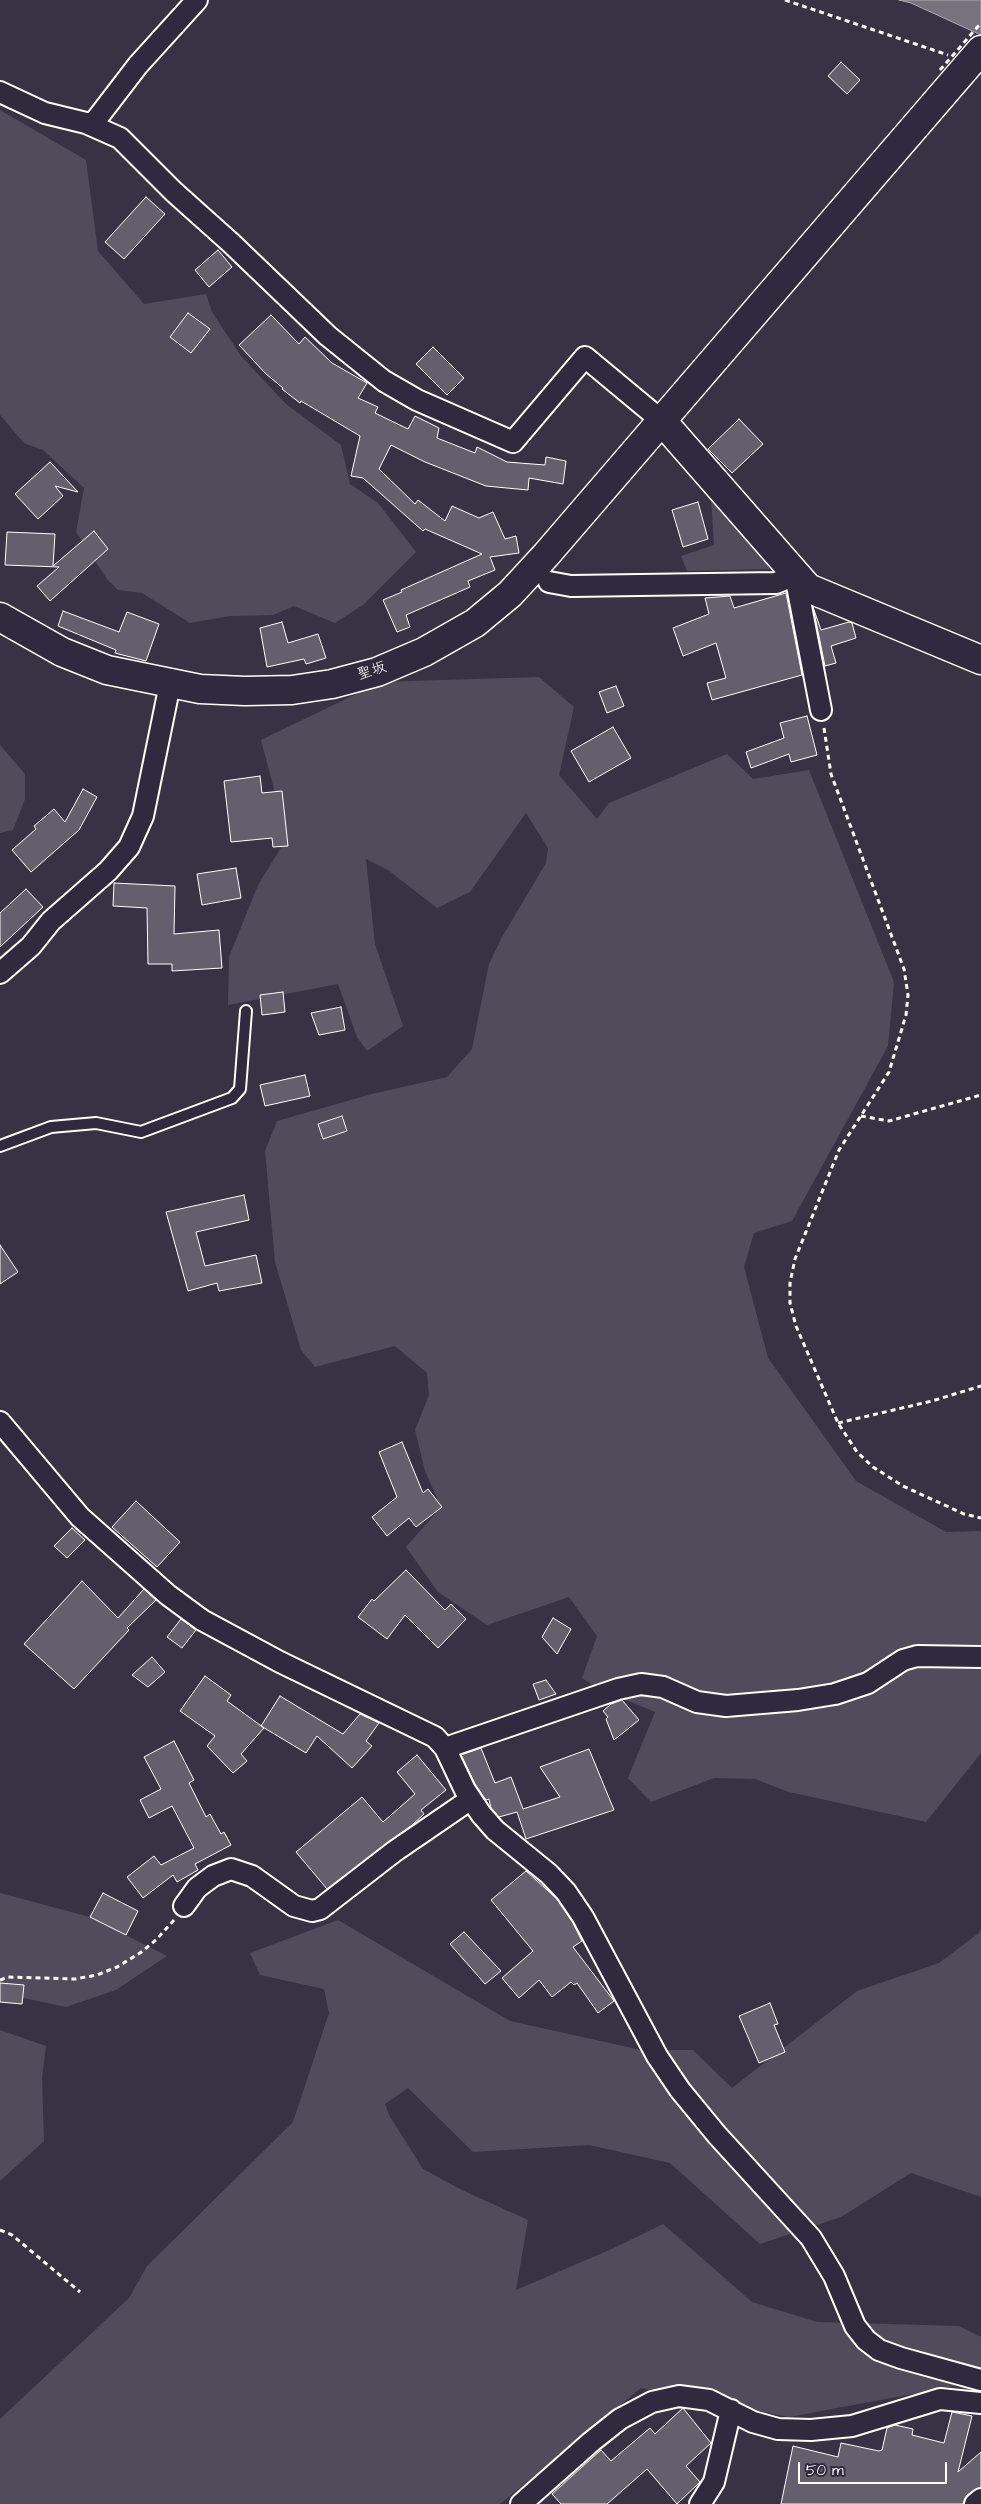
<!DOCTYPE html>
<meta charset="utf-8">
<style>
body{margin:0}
#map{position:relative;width:981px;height:2504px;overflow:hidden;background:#373345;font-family:"Architects Daughter",sans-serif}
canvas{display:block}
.scale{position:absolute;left:798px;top:2462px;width:149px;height:22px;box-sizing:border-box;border:2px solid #fff;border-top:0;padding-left:6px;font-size:15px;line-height:18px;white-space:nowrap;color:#fff;-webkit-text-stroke:4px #2f2a3d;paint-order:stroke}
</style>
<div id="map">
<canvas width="981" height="2504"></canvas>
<div class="scale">50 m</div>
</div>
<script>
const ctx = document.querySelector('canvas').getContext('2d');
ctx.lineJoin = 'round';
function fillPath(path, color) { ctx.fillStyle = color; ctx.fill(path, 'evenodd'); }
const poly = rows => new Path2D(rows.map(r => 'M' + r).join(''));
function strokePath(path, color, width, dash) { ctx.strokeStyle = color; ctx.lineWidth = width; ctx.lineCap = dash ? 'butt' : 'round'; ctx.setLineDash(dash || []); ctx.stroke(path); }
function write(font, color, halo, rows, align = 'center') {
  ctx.font = font + ' "Architects Daughter","Klee One",sans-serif'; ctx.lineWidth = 4.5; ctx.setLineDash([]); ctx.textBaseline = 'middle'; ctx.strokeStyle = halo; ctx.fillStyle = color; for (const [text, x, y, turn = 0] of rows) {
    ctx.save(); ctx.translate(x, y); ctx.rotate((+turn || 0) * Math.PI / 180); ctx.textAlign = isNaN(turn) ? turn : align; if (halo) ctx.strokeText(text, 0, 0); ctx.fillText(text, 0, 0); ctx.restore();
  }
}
fillPath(poly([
 [0,110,86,160,98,251,144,304,206,294,212,312,241,356,286,404,341,445,350,484,378,503,416,552,363,605,335,623,294,606,273,615,230,616,190,623,142,593,118,590,107,579,76,532,84,488,43,450,24,443,0,415],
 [711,498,735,517,770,569,687,571,681,556,714,545],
 [539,677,574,707,559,775,597,819,609,803,727,754,753,779,809,770,894,982,888,1046,792,1221,754,1233,744,1267,768,1358,856,1481,946,1532,981,1531,981,1753,926,1822,789,1792,755,1779,714,1778,651,1802,628,1778,655,1712,597,1688,582,1678,597,1636,569,1597,487,1625,438,1592,406,1547,441,1507,425,1471,415,1430,429,1395,427,1373,395,1346,315,1367,301,1350,275,1262,265,1151,277,1121,372,1094,447,1077,472,1049,489,964,502,937,546,863,548,848,526,813,470,892,437,908,388,870,366,859,375,944,403,1026,367,1051,357,1037,338,984,228,1005,229,957,258,885,287,838,261,740,381,682],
 [0,745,25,774,25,799,13,830,0,833],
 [0,1893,90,1917,167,1956,116,1990,66,2007,0,1993],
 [338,1920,510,2021,641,2050,693,2050,732,2088,857,1991,939,1963,980,1932,981,1926,981,2197,911,2173,841,2217,760,2244,670,2163,589,2145,473,2152,408,2088,385,2104,389,2115,423,2169,462,2190,528,2220,516,2290,614,2248,663,2224,752,2302,817,2322,959,2326,981,2337,981,2395,956,2386,789,2417,641,2388,500,2504,0,2504,0,2419,129,2298,147,2266,293,2122,329,2013,324,1989,260,1975,250,1953],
 [0,2030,46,2046,42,2078,44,2141,0,2181]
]), '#514c5c');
const water = poly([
 [899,0,981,0,981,35,911,3,899,0]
]);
fillPath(water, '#76737f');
strokePath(water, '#adabb2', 1);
const building = poly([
 [841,62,860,80,847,94,828,76,841,62],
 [146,197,165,214,124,259,105,242,146,197],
 [218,250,232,267,209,287,195,270,218,250],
 [188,313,210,329,191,353,170,337,188,313],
 [271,315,299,344,305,337,332,363,367,383,358,398,378,407,375,413,408,429,415,416,439,428,437,438,475,453,477,447,507,462,545,465,546,457,566,461,563,484,529,478,528,490,486,486,425,462,391,445,379,469,415,504,418,500,445,521,452,506,479,518,493,512,505,539,516,536,519,553,490,557,495,570,468,581,470,587,406,615,410,627,397,632,383,600,402,592,401,590,482,554,425,529,423,531,363,478,351,476,360,436,301,401,300,403,282,389,283,388,266,374,239,345,271,315],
 [433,347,464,378,447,395,416,364,433,347],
 [739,419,763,444,732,473,708,449,739,419],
 [50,462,78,492,55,486,63,496,38,519,15,494,50,462],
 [698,502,708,539,683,547,672,510,698,502],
 [94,531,108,549,50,601,37,586,59,567,5,565,7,532,55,534,53,566,94,531],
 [786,593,802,675,712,700,707,683,726,678,716,643,683,656,673,628,709,614,705,598,730,596,734,608,786,593],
 [813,607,821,630,849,622,852,623,856,638,831,646,836,663,825,666,813,607],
 [63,611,119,632,127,612,159,624,146,661,115,653,116,650,58,626,63,611],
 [282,622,288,643,318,634,326,658,306,664,304,659,267,667,260,628,282,622],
 [616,686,624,706,607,713,599,692,616,686],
 [807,716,817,755,791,762,789,754,751,768,746,752,784,738,780,723,807,716],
 [613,727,631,758,589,782,571,751,613,727],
 [260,776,262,793,282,791,288,846,273,847,272,838,231,842,224,781,260,776],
 [83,789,97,797,79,830,31,872,12,850,36,829,34,826,54,809,65,822,83,789],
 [236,868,241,898,202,905,197,874,236,868],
 [114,883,175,886,174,934,219,930,222,968,172,971,172,964,148,964,147,908,113,906,114,883],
 [26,889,43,907,0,947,0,913,26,889],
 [283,992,285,1012,262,1015,260,995,283,992],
 [341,1007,345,1030,319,1035,311,1013,341,1007],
 [305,1075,310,1096,265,1106,260,1085,305,1075],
 [342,1116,347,1131,323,1139,318,1124,342,1116],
 [244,1195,249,1220,196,1232,205,1266,256,1255,262,1283,219,1291,217,1283,188,1291,166,1212,244,1195],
 [0,1245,18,1272,0,1284,0,1245],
 [402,1442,423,1493,428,1489,442,1507,416,1527,409,1518,387,1536,372,1517,397,1497,379,1452,402,1442],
 [136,1501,180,1542,157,1567,112,1527,136,1501],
 [72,1528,85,1540,67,1558,54,1546,72,1528],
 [406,1570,445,1610,451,1604,466,1619,438,1648,405,1615,387,1639,358,1617,372,1599,374,1601,406,1570],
 [82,1581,118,1618,144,1589,156,1600,127,1628,129,1630,74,1689,24,1644,82,1581],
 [553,1618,571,1629,557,1654,542,1637,553,1618],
 [181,1619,196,1630,182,1648,167,1637,181,1619],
 [152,1657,165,1672,148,1687,132,1675,152,1657],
 [205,1676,231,1695,227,1701,264,1728,241,1754,247,1761,233,1773,207,1746,215,1736,180,1711,205,1676],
 [546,1680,556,1694,539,1700,533,1684,546,1680],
 [280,1696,343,1734,360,1714,379,1723,366,1741,372,1746,352,1768,317,1736,306,1753,261,1726,280,1696],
 [622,1700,639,1720,614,1740,606,1719,608,1717,603,1711,611,1704,622,1700],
 [174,1741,194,1780,189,1783,206,1817,210,1814,221,1834,224,1832,231,1845,195,1864,198,1870,177,1882,173,1875,143,1898,127,1877,154,1856,161,1865,194,1848,172,1806,149,1818,140,1800,161,1789,144,1757,174,1741],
 [481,1748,495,1783,511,1777,523,1809,560,1797,540,1767,589,1749,614,1810,526,1839,517,1812,499,1817,491,1808,489,1799,486,1800,475,1784,461,1755,481,1748],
 [417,1755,446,1790,421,1810,424,1814,411,1826,327,1889,296,1852,362,1797,383,1822,415,1794,397,1772,417,1755],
 [526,1871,557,1899,573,1923,582,1941,573,1947,614,2001,598,2013,577,1983,574,1985,571,1982,552,1997,539,1980,519,1998,502,1978,533,1951,491,1900,526,1871],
 [103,1893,138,1911,126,1935,90,1917,103,1893],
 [464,1932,501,1971,485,1984,450,1944,464,1932],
 [0,1983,24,1985,22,2004,0,2002,0,1983],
 [770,2003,778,2024,774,2025,785,2052,759,2063,739,2016,770,2003],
 [683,2408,711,2443,686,2466,700,2482,677,2504,647,2469,607,2504,561,2504,552,2494,601,2450,611,2461,650,2428,655,2434,683,2408],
 [952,2412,972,2416,958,2472,981,2452,981,2487,967,2495,963,2504,781,2504,793,2446,838,2457,841,2443,879,2451,882,2450,887,2428,895,2425,913,2429,912,2435,944,2443,952,2412]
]);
fillPath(building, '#635f6d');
strokePath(building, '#fff', 1);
const lane = poly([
 [0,1146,51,1127,96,1123,141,1132,232,1098,240,1089,246,1011]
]);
const street = poly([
 [0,92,45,113,86,123,120,138,174,192,231,243,328,336,384,381,417,400,513,442,585,357,662,421],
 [92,125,138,65,197,0],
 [549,582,571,586,776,583,795,575,821,710],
 [0,973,31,946,51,921,108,871,129,847,143,816,170,684],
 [0,1422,80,1517,168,1595,202,1620,280,1662,435,1737,445,1748,465,1790,481,1814,495,1830,549,1874,566,1892,583,1917,657,2056,680,2090,717,2135,811,2238,834,2276,855,2326,866,2340,879,2350,901,2358,981,2380],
 [445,1748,618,1689,641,1684,663,1687,697,1702,726,1706,798,1700,835,1694,868,1683,903,1660,917,1656,981,1657],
 [184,1906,197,1888,213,1876,231,1869,252,1876,294,1906,312,1911,320,1909,395,1851,471,1799],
 [521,2504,591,2442,620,2419,652,2402,679,2396,709,2400,753,2422,778,2429,811,2430,852,2426,940,2399,981,2403],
 [700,2504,714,2482,731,2410],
 [975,2504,981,2499]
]);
const secondary = poly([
 [662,421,808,588,981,660],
 [0,617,62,652,107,670,200,689,245,691,292,690,332,684,377,672,424,652,475,623,510,594,546,555,981,50]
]);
strokePath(lane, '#fff', 14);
strokePath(street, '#fff', 24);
strokePath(secondary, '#fff', 31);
strokePath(poly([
 [785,0,948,55],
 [824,728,831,774,904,969,908,995,906,1015,889,1072,839,1150,795,1259,790,1283,790,1303,796,1326,838,1423,857,1452,873,1467,903,1486,964,1514,981,1518],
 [861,1116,889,1121,981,1095],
 [838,1423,932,1401,981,1386],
 [0,1980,8,1977,75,1979,97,1975,117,1967,140,1953,156,1940,174,1920],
 [0,2230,12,2235,80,2292]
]), '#fff', 3, [5, 4]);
strokePath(lane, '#2f2a3d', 10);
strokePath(street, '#2f2a3d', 20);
strokePath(secondary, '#2f2a3d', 28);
strokePath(poly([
 [940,70,981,23]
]), '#fff', 3, [5, 4]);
write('15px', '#fff', '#2f2a3d', [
 ["聖坂",372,672,-18]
]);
</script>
